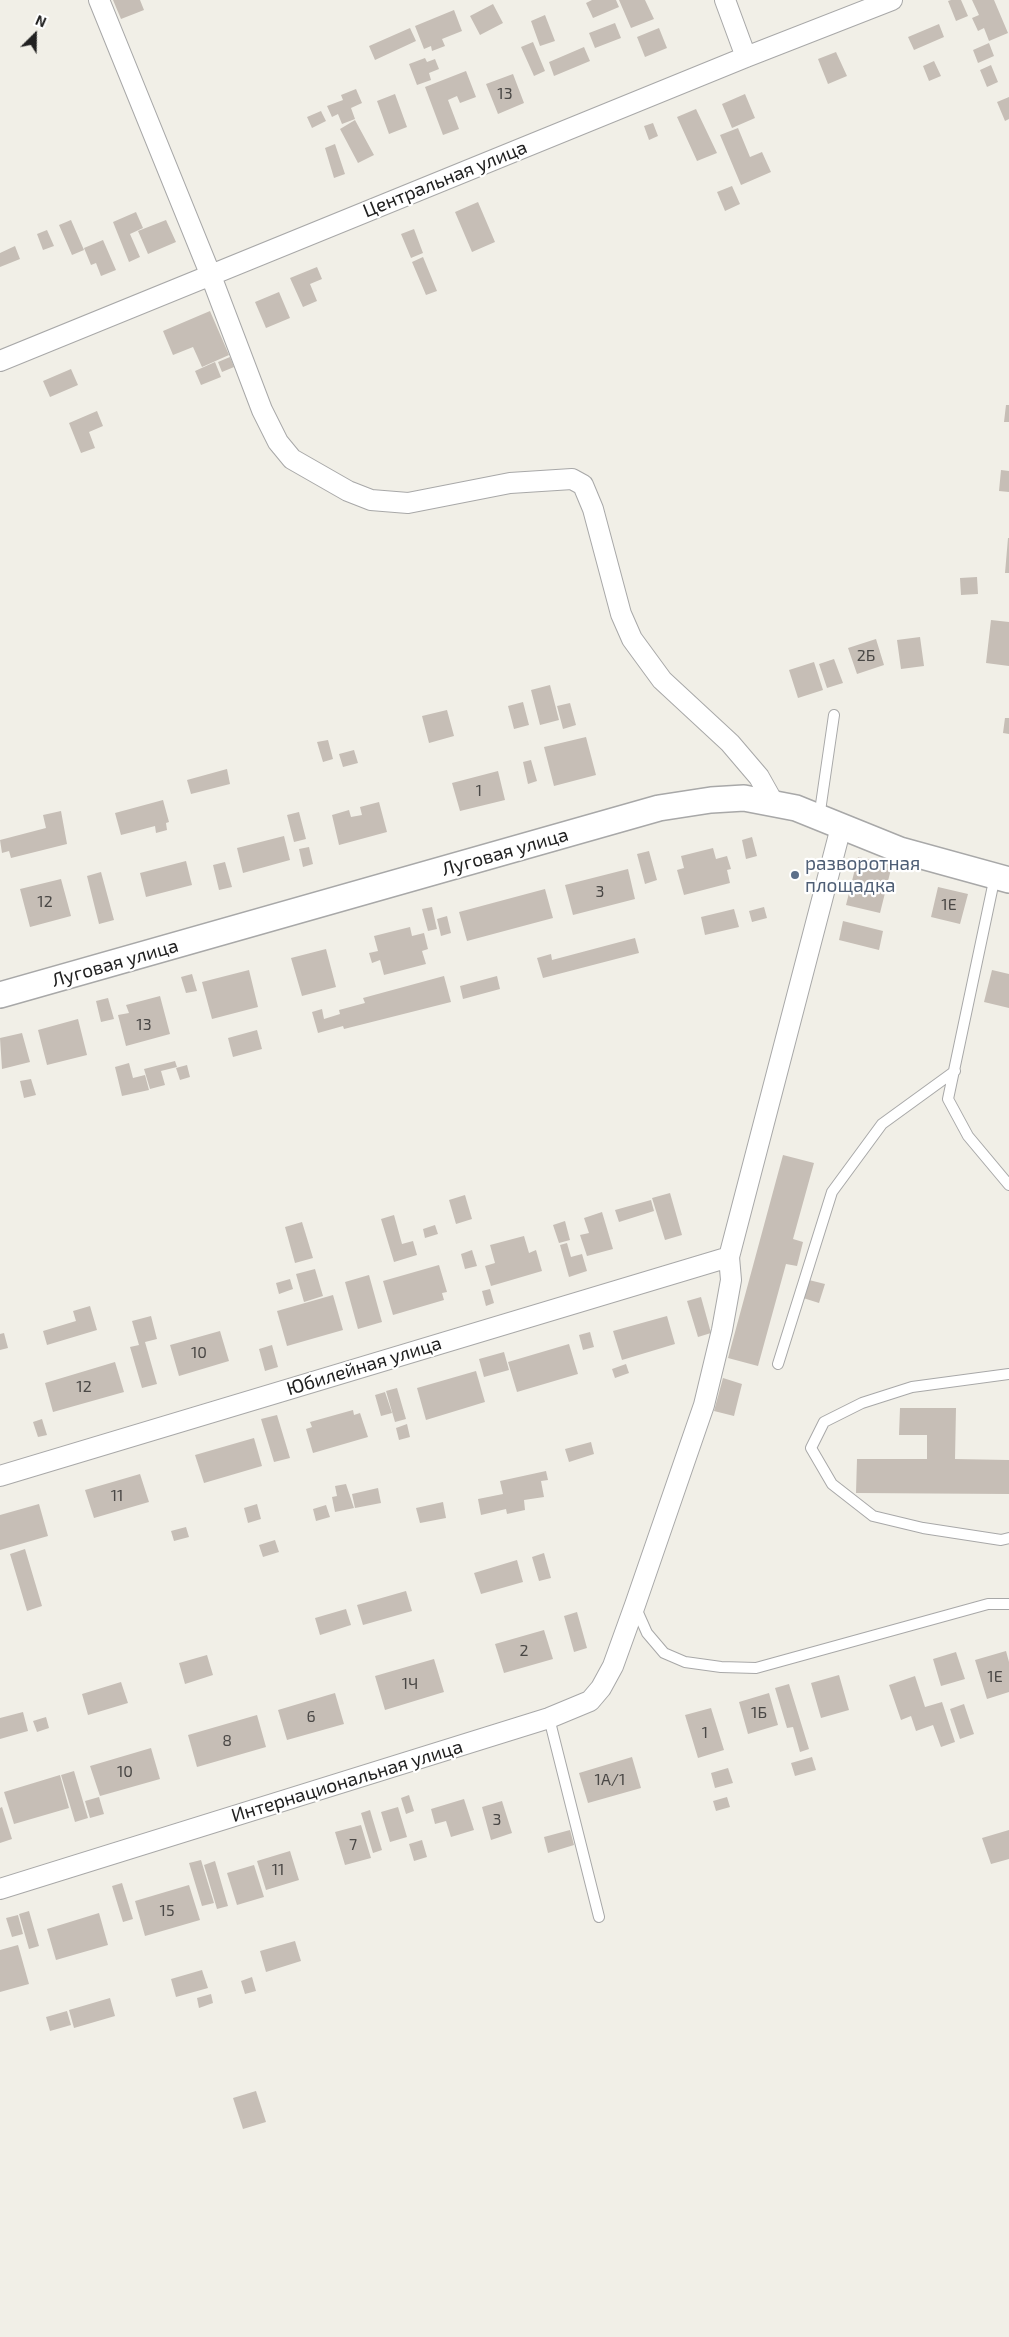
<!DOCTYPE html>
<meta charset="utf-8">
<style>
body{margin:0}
#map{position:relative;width:1009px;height:2337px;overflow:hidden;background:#f1efe7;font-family:"Exo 2",sans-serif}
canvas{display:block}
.north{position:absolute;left:10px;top:10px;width:50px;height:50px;-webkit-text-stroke:4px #fff;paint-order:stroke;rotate:23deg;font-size:14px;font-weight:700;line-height:20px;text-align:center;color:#212121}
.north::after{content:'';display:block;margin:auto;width:18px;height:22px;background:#212121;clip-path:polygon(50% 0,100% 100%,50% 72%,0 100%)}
</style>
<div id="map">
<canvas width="1009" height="2337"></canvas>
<div class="north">N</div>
</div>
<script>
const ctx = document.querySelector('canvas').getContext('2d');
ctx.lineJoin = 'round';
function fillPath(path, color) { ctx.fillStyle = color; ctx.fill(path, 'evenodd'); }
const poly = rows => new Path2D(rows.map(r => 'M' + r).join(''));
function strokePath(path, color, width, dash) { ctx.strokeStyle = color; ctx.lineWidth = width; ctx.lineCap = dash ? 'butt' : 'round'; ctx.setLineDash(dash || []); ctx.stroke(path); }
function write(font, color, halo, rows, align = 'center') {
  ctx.font = font + ' "Exo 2",sans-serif'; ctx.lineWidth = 4.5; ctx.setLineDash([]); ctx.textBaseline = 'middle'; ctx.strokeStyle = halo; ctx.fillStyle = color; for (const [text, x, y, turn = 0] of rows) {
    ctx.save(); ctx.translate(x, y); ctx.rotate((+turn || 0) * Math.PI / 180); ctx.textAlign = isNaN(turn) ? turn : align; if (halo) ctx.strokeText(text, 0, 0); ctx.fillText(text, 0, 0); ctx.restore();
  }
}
fillPath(poly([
 [113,0,140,0,144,10,121,19],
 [592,0,616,0,619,7,593,18,586,3],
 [619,0,645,0,654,19,631,28],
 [951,0,961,0,968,16,956,21,948,1],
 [972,0,994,0,1008,33,989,41,984,28,978,31,972,18,979,15],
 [493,4,503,23,480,35,470,16],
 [454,10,462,31,442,39,445,46,432,51,431,46,424,49,415,26],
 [545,15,555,41,540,46,531,21],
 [615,23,621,38,595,48,589,33],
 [939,24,944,37,914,50,908,37],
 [410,28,416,41,375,60,369,46],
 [659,28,667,48,645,57,637,37],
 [533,42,545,71,534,76,521,47],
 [989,43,994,56,978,63,973,50],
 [584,47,590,61,554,76,549,62],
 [836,52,847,76,828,84,818,59],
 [425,58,427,62,435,59,439,69,429,73,431,80,417,85,409,64],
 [934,61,941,76,929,81,923,66],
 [991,65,998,82,987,87,980,70],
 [466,71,476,97,460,103,457,96,448,100,459,129,443,135,425,87],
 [513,74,524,103,498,114,486,84],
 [356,89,362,103,351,108,355,119,342,124,338,114,332,117,327,106,343,100,341,95],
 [395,94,407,127,389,134,377,101],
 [745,94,755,118,732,128,722,104],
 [1009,97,1009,119,1005,121,997,102],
 [696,109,717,153,697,161,677,117],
 [321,111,326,121,312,128,307,117],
 [355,120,374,155,358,163,340,129],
 [653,123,658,136,649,140,644,126],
 [738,128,750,157,762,152,771,172,741,185,720,135],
 [335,144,345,174,334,178,325,148],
 [732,186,740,204,725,211,717,192],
 [478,202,495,242,472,252,455,212],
 [136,212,143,228,130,234,140,257,129,262,113,222],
 [71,220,84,250,72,255,59,225],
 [166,220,176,242,148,254,138,231],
 [414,229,423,253,411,258,401,234],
 [47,230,54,246,43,250,37,234],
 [103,240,116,270,101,276,96,263,91,265,84,248],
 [15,246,20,259,0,267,0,253],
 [423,257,437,291,426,295,412,262],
 [317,267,322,279,310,284,317,301,303,307,290,278],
 [279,292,290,318,266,328,255,302],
 [210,311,229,355,202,367,193,347,173,355,163,331],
 [230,357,234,367,222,372,218,362],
 [215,362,221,377,201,385,195,371],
 [71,369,78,385,50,397,43,381],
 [1006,405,1009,405,1009,422,1004,422],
 [97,411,103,426,89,432,95,448,81,453,69,423],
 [1001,470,1009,471,1009,492,999,491],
 [1008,538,1009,538,1009,573,1005,573],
 [977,577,978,594,961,595,960,578],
 [991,620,1009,622,1009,666,986,663],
 [920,637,924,666,901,669,897,640],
 [876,639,884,665,857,674,848,648],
 [834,659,843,683,827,688,819,664],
 [814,662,823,690,798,698,789,670],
 [550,685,559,720,540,725,531,690],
 [523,702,529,725,514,729,508,706],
 [570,703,576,725,563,729,557,706],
 [447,710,454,736,429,743,422,716],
 [1005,718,1009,718,1009,734,1003,733],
 [586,737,596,775,554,786,544,747],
 [328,740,333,759,323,762,317,742],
 [354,750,358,763,343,767,339,754],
 [531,760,537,781,528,784,523,762],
 [227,769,230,784,191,794,187,780],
 [498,771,505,800,460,811,452,783],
 [163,800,169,822,166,823,167,830,156,833,155,826,121,835,115,813],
 [379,802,387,832,339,845,332,815,349,810,351,817,362,815,360,807],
 [61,811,67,844,11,858,9,851,2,853,0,840,46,828,43,815],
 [299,812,306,839,294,842,287,815],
 [284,836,290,860,243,873,237,848],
 [752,837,757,856,746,859,742,840],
 [309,847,313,864,303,867,299,849],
 [713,848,716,859,727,856,731,869,727,870,730,883,684,895,677,870,684,868,681,856],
 [649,851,657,880,645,884,637,854],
 [858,857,892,865,880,913,846,905],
 [186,861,192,885,146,897,140,873],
 [225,862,232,887,219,890,213,865],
 [628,869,635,899,573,915,565,885],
 [101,872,114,920,99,924,87,876],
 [61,879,71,916,30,927,20,889],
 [938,887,968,894,960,924,931,917],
 [545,889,553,918,467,941,459,912],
 [432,907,437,929,428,931,422,909],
 [764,907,767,918,752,922,749,911],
 [734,909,739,927,705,935,701,917],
 [447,916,451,933,441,936,437,919],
 [843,921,883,931,879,950,839,940],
 [410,927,412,936,424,933,428,949,422,951,426,964,384,975,380,960,372,963,369,953,378,951,374,936],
 [635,938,639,953,543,978,537,958,551,954,552,960],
 [326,949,336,987,302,996,291,958],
 [249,970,258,1007,212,1019,202,982],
 [992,970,1009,974,1009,1008,984,1002],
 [192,974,197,991,186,993,181,977],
 [444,976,451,1002,344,1029,343,1026,318,1033,312,1012,322,1009,324,1019,340,1014,339,1010,365,1003,363,998],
 [497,976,500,989,463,999,460,986],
 [160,996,170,1034,126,1046,118,1015,129,1013,126,1005],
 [108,998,114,1019,101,1022,96,1001],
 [78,1019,87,1055,47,1065,38,1030],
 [257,1030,262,1049,233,1057,228,1038],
 [22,1033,30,1062,2,1069,0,1038],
 [175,1061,177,1067,161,1071,165,1085,150,1089,144,1069],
 [129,1063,133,1078,145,1075,149,1090,122,1096,115,1067],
 [187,1065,190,1077,180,1080,176,1068],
 [31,1079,36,1095,24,1098,20,1081],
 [783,1155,814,1163,793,1239,803,1242,797,1266,786,1264,758,1366,728,1358],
 [670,1193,682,1235,665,1240,652,1198],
 [465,1195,472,1219,456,1224,449,1200],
 [651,1200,654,1211,619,1222,615,1210],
 [602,1212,613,1249,587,1256,580,1235,589,1233,584,1218],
 [394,1215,402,1244,413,1241,417,1255,394,1262,381,1219],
 [565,1221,570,1240,559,1243,553,1225],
 [302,1222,313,1258,295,1263,285,1227],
 [435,1225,438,1234,425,1238,423,1229],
 [524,1236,529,1253,536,1250,542,1271,491,1286,485,1266,495,1263,490,1245],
 [567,1243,571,1257,582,1254,587,1271,569,1277,560,1245],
 [472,1250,477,1266,465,1269,461,1254],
 [439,1265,447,1292,442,1293,444,1300,393,1315,383,1281],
 [315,1269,323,1296,304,1302,296,1274],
 [369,1275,382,1322,358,1329,345,1282],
 [290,1279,293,1289,279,1294,276,1283],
 [805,1279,825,1284,819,1303,800,1297],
 [490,1289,494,1303,486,1306,482,1291],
 [333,1295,343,1330,287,1346,277,1311],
 [701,1297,711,1333,698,1337,687,1301],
 [90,1306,97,1330,47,1345,43,1331,76,1321,73,1311],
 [151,1316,157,1339,145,1342,157,1384,142,1388,130,1347,139,1345,132,1321],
 [667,1316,675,1344,622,1360,613,1331],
 [220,1331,229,1361,179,1376,170,1345],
 [590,1332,594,1347,583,1350,579,1335],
 [4,1333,8,1348,0,1350,0,1334],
 [569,1344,578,1374,517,1392,508,1362],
 [272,1345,278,1367,265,1371,259,1349],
 [504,1352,509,1370,484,1377,479,1359],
 [115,1362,124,1392,53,1412,45,1383],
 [626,1364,629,1373,615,1378,612,1369],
 [476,1371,485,1402,426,1420,417,1388],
 [723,1378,742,1384,734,1416,714,1411],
 [397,1388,406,1419,395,1422,386,1391],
 [385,1392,392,1413,381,1416,375,1395],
 [900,1408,956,1408,955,1459,1009,1460,1009,1494,856,1493,857,1459,927,1459,927,1435,899,1435],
 [353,1410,354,1415,360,1413,368,1437,313,1453,306,1429,312,1427,310,1422],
 [277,1415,290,1458,274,1462,261,1419],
 [42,1419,47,1435,38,1437,33,1422],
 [407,1424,410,1437,399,1440,396,1428],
 [254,1438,262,1466,204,1483,195,1455],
 [591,1442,594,1454,569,1462,565,1449],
 [546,1471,548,1480,541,1481,544,1497,524,1500,525,1510,507,1514,506,1509,481,1515,478,1499,503,1494,500,1481],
 [140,1474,149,1502,94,1518,85,1490],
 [346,1484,354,1508,335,1512,332,1497,337,1496,335,1486],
 [378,1488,381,1503,355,1508,352,1494],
 [443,1502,446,1518,420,1523,416,1508],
 [39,1504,48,1536,0,1550,0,1515],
 [257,1504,261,1519,248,1523,244,1508],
 [326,1505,330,1517,316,1521,313,1509],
 [186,1527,189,1537,174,1541,171,1531],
 [275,1540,279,1552,263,1557,259,1545],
 [25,1549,42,1606,27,1611,10,1554],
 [544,1553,551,1578,539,1581,532,1557],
 [517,1560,523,1582,481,1594,474,1573],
 [406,1591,412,1611,363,1625,357,1605],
 [346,1609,351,1625,320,1635,315,1618],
 [577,1612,587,1648,574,1652,564,1616],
 [544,1630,553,1659,504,1673,495,1644],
 [1006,1651,1009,1662,1009,1692,987,1699,975,1660],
 [956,1652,965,1679,941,1686,933,1659],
 [207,1655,213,1675,185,1684,179,1663],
 [434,1659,444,1692,385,1710,375,1676],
 [839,1675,849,1710,821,1718,811,1683],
 [915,1676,925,1707,942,1702,955,1742,941,1747,933,1725,916,1731,911,1716,901,1720,889,1685],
 [121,1682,128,1703,88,1715,82,1694],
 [789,1684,809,1749,800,1752,793,1727,787,1728,775,1688],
 [335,1693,344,1724,287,1740,278,1710],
 [769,1693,778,1725,748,1734,739,1702],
 [964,1704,974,1734,960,1739,950,1709],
 [711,1708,724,1750,698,1758,685,1715],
 [23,1712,28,1731,0,1739,0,1718],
 [257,1715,266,1747,197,1767,188,1735],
 [46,1717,49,1728,37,1732,33,1721],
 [151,1748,160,1779,100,1796,90,1766],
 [632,1757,641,1788,588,1803,579,1773],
 [812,1757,816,1770,795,1776,791,1763],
 [728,1768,733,1783,715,1788,711,1773],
 [74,1771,88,1818,75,1822,61,1775],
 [60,1775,69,1808,14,1824,4,1792],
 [409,1795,414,1811,406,1814,401,1798],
 [99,1797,104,1814,90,1818,85,1801],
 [727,1797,730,1807,716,1811,713,1801],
 [464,1799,474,1830,451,1837,446,1821,435,1824,431,1809],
 [502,1801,512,1833,491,1840,482,1807],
 [2,1807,12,1839,0,1843,0,1808],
 [398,1807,407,1837,390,1842,381,1812],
 [370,1810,382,1850,373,1853,361,1813],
 [361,1825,371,1858,345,1865,335,1832],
 [570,1830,574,1845,548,1853,544,1837],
 [1009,1830,1009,1859,991,1864,982,1838],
 [422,1840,427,1857,414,1861,409,1844],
 [290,1851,299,1880,266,1890,257,1861],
 [201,1860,214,1903,202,1906,189,1863],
 [215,1861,228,1906,217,1909,204,1865],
 [254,1865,264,1897,237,1905,227,1873],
 [122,1883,133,1919,123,1922,112,1886],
 [189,1885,200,1920,145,1936,135,1901],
 [29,1911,39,1946,29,1949,19,1914],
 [99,1913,108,1945,56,1960,47,1929],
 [18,1915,23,1934,12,1937,6,1918],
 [295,1941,301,1961,266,1972,260,1951],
 [18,1945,29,1984,0,1992,0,1950],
 [202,1970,208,1988,176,1997,171,1979],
 [252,1977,256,1991,245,1994,241,1981],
 [211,1994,213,2003,199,2008,197,1998],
 [110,1998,115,2016,74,2028,69,2010],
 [67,2011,71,2025,50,2031,46,2017],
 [256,2091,266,2122,243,2129,233,2098]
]), '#c6beb6');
const service = poly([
 [819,818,834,715],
 [995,876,948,1099,968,1136,1009,1185],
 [778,1364,832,1192,882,1124,955,1071],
 [1009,1374,912,1387,862,1403,824,1422,811,1448,832,1484,873,1516,923,1528,1001,1540,1009,1538],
 [635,1606,647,1633,664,1653,685,1662,721,1667,756,1668,988,1604,1009,1604],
 [549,1718,599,1917]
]);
const minor = poly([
 [99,0,211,276,262,410,278,442,292,459,348,491,371,500,408,503,510,483,572,479,583,485,593,509,621,614,632,639,662,680,730,743,759,777,773,802],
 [725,0,746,57],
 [0,361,746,57,892,0],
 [0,1476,729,1257],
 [0,1889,549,1718,590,1701,601,1688,613,1666,635,1605,704,1405,722,1330,731,1280,729,1257,841,827]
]);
const tertiary = poly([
 [0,995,659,808,711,800,744,798,796,808,900,850,1009,880]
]);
strokePath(service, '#a8a8a8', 12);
strokePath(minor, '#a8a8a8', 22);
strokePath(tertiary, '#a8a8a8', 28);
strokePath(service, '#fff', 10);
strokePath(minor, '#fff', 20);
strokePath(tertiary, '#fff', 25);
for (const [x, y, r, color] of [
 [795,875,5,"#5c6f8a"]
]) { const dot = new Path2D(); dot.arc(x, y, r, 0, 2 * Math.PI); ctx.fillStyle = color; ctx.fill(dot); strokePath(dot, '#fff', 2); }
write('16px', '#4a4846', null, [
 ["13",505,94],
 ["2Б",866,656],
 ["1",479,791],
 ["3",600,892],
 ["12",45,902],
 ["1Е",949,905],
 ["13",144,1025],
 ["10",199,1353],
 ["12",84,1387],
 ["11",117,1496],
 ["2",524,1651],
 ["1Е",995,1677],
 ["1Ч",410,1684],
 ["1Б",759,1713],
 ["6",311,1717],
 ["1",705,1733],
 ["8",227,1741],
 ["10",125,1772],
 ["1А/1",610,1780],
 ["3",497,1820],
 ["7",353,1845],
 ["11",278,1870],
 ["15",167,1911]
]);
write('19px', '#212121', '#fff', [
 ["Центральная улица",445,179,-22],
 ["Луговая улица",505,852,-16],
 ["Луговая улица",115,963,-16],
 ["Юбилейная улица",364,1366,-17],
 ["Интернациональная улица",347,1781,-17]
]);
write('19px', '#4e5e75', '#fff', [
 ["разворотная",805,864],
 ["площадка",805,886]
], 'left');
</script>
